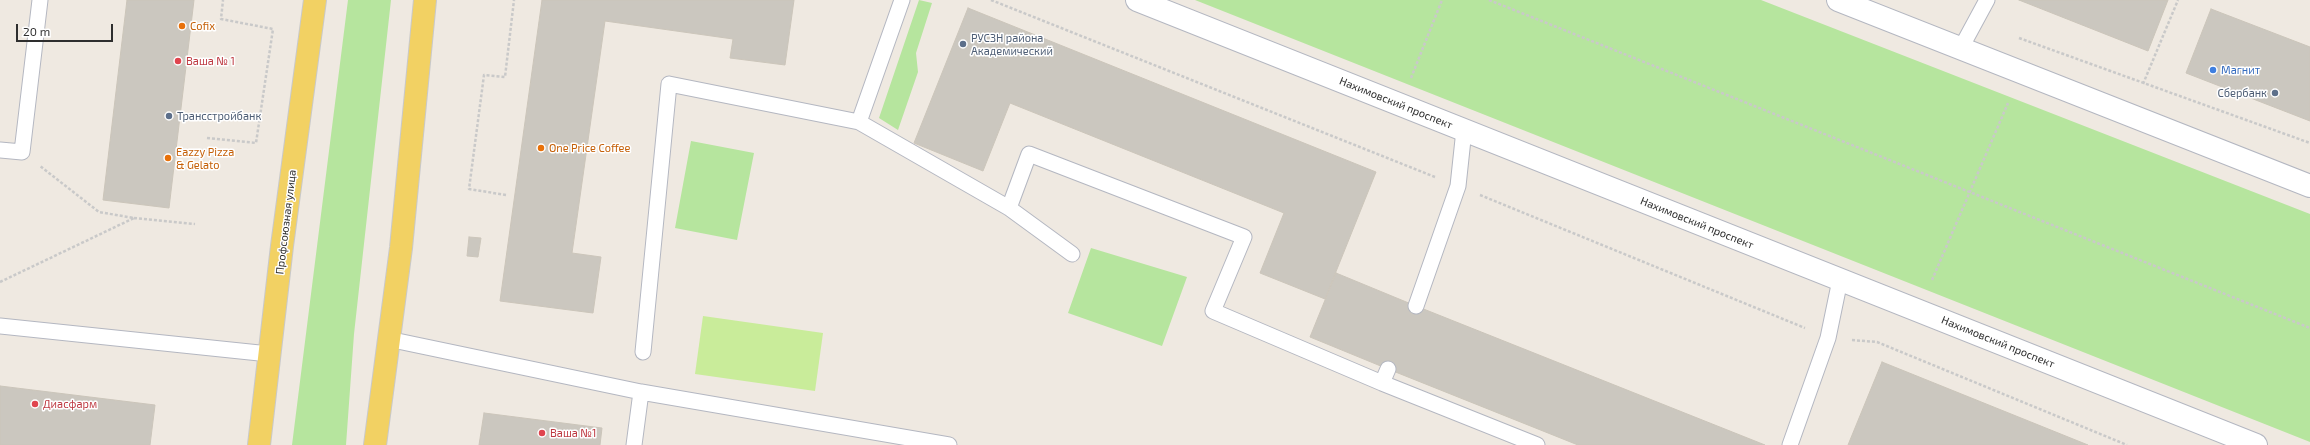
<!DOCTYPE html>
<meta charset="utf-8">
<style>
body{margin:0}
#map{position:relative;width:2310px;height:445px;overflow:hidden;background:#efe9e1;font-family:"Exo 2",sans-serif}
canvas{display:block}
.scale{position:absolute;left:16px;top:24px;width:97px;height:18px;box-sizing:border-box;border:2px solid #2e2e2e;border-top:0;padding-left:5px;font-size:12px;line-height:14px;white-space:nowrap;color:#2e2e2e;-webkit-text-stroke:3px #fff;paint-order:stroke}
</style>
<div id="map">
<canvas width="2310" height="445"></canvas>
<div class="scale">20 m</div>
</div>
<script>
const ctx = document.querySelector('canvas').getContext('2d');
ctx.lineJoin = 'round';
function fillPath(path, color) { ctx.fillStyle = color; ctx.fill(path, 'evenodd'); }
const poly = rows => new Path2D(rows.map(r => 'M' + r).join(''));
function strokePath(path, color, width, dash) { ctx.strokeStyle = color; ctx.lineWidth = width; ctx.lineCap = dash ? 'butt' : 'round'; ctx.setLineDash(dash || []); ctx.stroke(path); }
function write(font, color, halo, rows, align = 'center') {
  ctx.font = font + ' "Exo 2",sans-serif'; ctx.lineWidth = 3; ctx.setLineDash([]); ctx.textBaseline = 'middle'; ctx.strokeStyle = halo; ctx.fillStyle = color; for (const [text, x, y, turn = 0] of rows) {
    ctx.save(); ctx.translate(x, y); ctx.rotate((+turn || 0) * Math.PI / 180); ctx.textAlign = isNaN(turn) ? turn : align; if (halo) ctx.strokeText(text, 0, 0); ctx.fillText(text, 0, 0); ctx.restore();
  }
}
fillPath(poly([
 [348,0,391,0,354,334,346,445,292,445],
 [919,0,932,3,916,53,918,72,898,130,879,118],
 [1195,0,1761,0,2310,214,2310,442],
 [691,141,754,153,737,240,675,228],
 [1091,248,1187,277,1162,346,1068,313]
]), '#b6e59e');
fillPath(poly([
 [703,316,823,333,815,391,695,374]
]), '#c9ec9a');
const building = poly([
 [127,0,194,0,169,208,103,200,127,0],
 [542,0,794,0,785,65,730,58,733,39,605,21,572,253,601,257,593,313,500,301,542,0],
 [2019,0,2168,0,2148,51,2019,0],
 [968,8,1376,172,1325,299,1260,273,1284,213,1010,103,983,171,914,143,968,8],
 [2211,9,2310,47,2310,121,2186,73,2211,9],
 [469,237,481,238,478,257,467,256,469,237],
 [1336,273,1416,306,1765,445,1578,445,1388,369,1310,337,1336,273],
 [1882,362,2088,445,1848,445,1882,362],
 [0,386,155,405,150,445,0,445,0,386],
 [484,413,602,428,600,445,479,445,484,413]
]);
fillPath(building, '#cbc7bf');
strokePath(building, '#cbc5ba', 1);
const service = poly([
 [1961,48,1987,0],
 [859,122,1009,208,1072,254],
 [0,150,22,152,40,0],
 [1009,208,1029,154,1244,237,1213,311,1382,383,1537,445],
 [1416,306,1458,186,1464,130],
 [0,326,269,354],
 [388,339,641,392,949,445],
 [643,352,669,84,859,122,902,0],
 [1382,383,1388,369],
 [634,445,641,392],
 [1790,445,1828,338,1840,280]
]);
const secondary = poly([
 [1137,0,2256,445],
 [1838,0,2310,186]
]);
const primary = poly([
 [259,445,282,246,315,0],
 [375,445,401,248,425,0]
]);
strokePath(service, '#b4b7c1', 17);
strokePath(secondary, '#b4b7c1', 24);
strokePath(primary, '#c9c9c9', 24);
strokePath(poly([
 [991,0,1435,177],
 [1489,0,2310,328],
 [2019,38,2310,143],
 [1411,78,1442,0],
 [2143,84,2178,0],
 [207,138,256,143,273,29,221,19,223,0],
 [506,195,469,189,484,75,505,77,514,0],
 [1480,195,1805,328],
 [134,218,195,224],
 [1932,280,2008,103],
 [0,282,134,218,99,212,40,166],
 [1852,340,1877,342,2127,445]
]), '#c9c9c9', 2.5, [3, 2]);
strokePath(service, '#fff', 15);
strokePath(secondary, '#fff', 22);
strokePath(primary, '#f2d163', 22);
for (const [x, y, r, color] of [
 [182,26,4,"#e8710a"],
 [963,44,4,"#5c6f8a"],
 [178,61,4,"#e0444e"],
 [2213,70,4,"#3f7fe0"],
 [2275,93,4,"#5c6f8a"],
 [169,116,4,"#5c6f8a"],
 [541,148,4,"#e8710a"],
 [168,158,4,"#e8710a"],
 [35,404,4,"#e0444e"],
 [542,433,4,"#e0444e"]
]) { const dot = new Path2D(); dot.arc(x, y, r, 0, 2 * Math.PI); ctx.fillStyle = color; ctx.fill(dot); strokePath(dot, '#fff', 1.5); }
write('11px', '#c56008', '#fff', [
 ["Cofix",190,26],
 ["One Price Coffee",549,148],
 ["Eazzy Pizza",176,152],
 ["& Gelato",176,165]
], 'left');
write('11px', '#4e5e75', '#fff', [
 ["РУСЗН района",971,38],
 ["Академический",971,51],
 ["Сбербанк",2267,93,"right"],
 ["Трансстройбанк",177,116]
], 'left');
write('11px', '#be3a42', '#fff', [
 ["Ваша № 1",186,61],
 ["Диасфарм",43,404],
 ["Ваша №1",550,433]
], 'left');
write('11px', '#366cbe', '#fff', [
 ["Магнит",2221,70]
], 'left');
write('11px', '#2e2e2e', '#fff', [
 ["Нахимовский проспект",1396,103,22],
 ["Профсоюзная улица",286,222,-83],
 ["Нахимовский проспект",1697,223,22],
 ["Нахимовский проспект",1998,342,22]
]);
</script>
